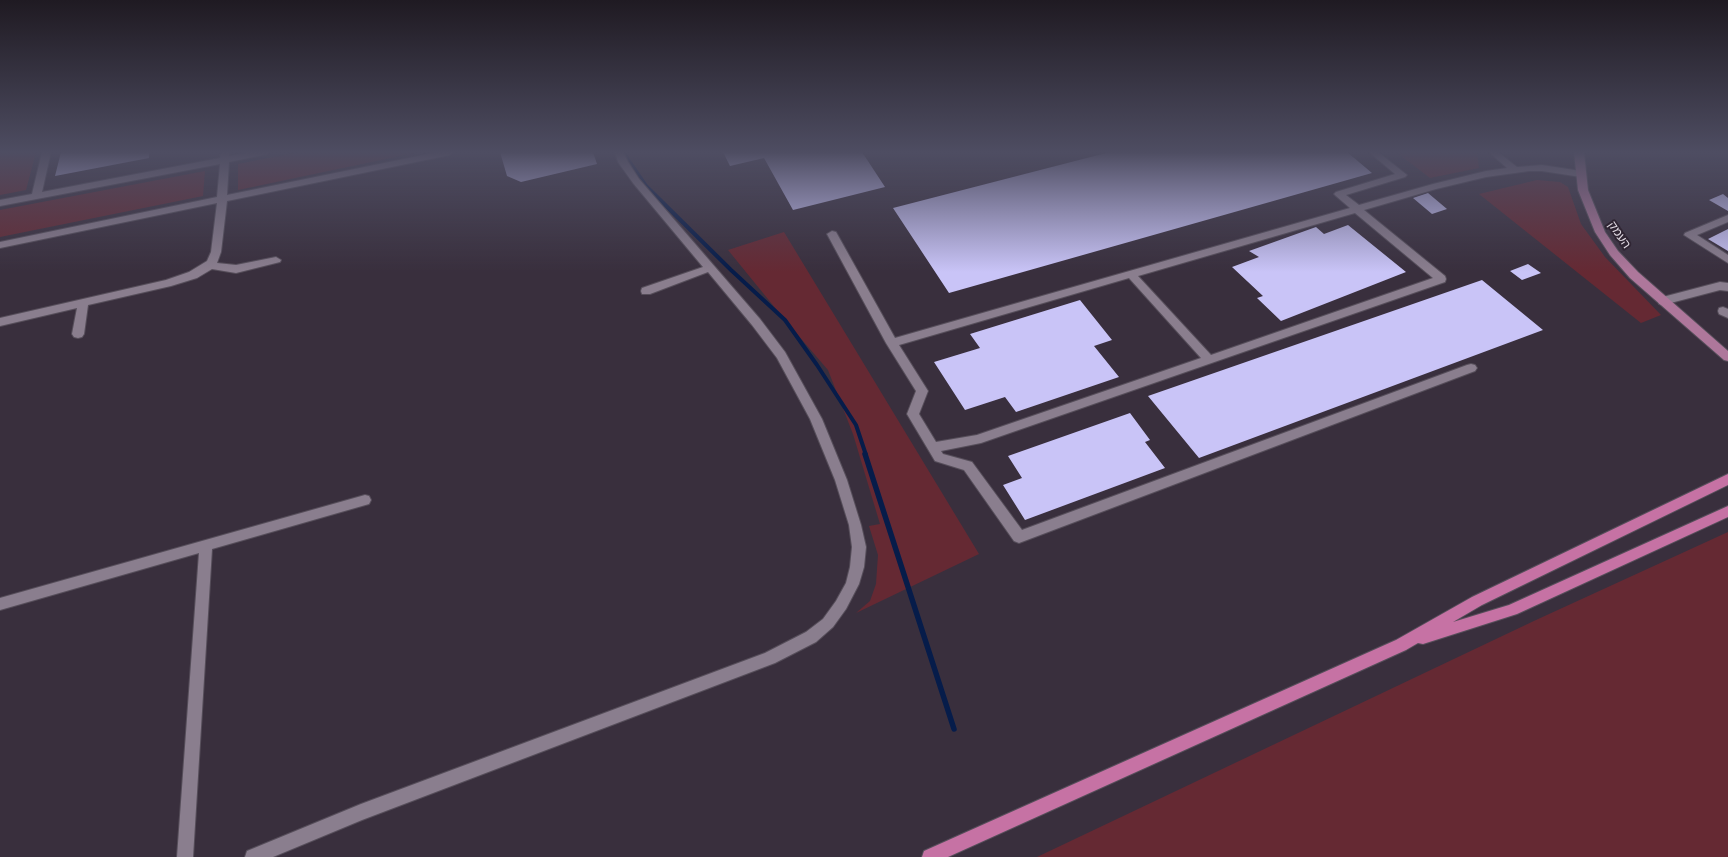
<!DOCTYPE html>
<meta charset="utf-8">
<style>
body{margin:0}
canvas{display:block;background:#392f3d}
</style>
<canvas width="1728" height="857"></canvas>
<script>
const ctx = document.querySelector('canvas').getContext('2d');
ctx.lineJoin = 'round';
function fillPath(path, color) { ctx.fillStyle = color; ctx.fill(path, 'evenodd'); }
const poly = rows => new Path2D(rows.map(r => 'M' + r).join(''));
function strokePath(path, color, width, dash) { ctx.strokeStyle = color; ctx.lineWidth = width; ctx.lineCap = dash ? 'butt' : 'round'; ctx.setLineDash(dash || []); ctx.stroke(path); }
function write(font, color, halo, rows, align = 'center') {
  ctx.font = font + ' Manrope,"Noto Sans Hebrew",sans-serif'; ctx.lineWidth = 4; ctx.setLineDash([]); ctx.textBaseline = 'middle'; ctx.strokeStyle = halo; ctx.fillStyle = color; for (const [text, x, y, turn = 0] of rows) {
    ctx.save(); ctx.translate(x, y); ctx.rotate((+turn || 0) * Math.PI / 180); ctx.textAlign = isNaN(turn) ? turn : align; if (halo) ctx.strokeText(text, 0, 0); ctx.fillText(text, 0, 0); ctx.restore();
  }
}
fillPath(poly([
 [0,152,36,152,26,190,0,195],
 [299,152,419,152,238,190,238,164],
 [1396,152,1477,152,1479,168,1430,178],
 [205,171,203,196,0,237,0,210],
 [1537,180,1560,182,1568,187,1581,224,1605,257,1661,315,1641,323,1479,194],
 [784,232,979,554,856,613,870,601,876,584,878,555,869,526,880,524,853,434,828,370,785,320,728,250],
 [1728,532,1728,857,1037,857,1536,620]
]), '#652933');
strokePath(poly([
 [623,152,646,186,731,270,785,320,817,365,856,425,866,455]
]), '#061c4a', 4);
strokePath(poly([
 [865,454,954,729]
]), '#061c4a', 5.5);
fillPath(poly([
 [61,152,149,152,149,158,55,176],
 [500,152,593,152,597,164,521,182,507,176],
 [723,152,862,152,885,187,793,210,764,158,730,166],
 [1110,152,1347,152,1372,173,949,293,893,208],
 [1428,193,1447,209,1432,214,1413,198],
 [1723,194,1728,198,1728,211,1709,200],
 [1348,225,1406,272,1281,321,1257,298,1263,296,1232,267,1259,257,1249,251,1316,227,1324,234],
 [1728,229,1728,251,1708,239],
 [1528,264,1541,273,1522,280,1510,271],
 [1482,280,1543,330,1199,458,1148,396],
 [1080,300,1112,340,1094,346,1119,377,1016,412,1005,397,965,410,934,362,980,348,970,334],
 [1130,413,1150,440,1145,442,1165,468,1025,520,1003,485,1022,478,1008,456]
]), '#c9c4f7');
const minor = poly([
 [42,152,51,152,42,192,220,158,221,152,229,152,229,156,252,152,269,152,268,154,229,162,227,195,438,152,455,152,450,155,227,201,221,252,217,263,236,265,276,257,281,260,280,262,236,273,212,269,197,278,171,286,88,305,84,334,82,337,78,338,74,337,72,334,77,308,0,326,0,318,166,280,189,272,207,261,211,252,217,203,0,248,0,242,217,197,220,164,0,206,0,200,32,194,42,152],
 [615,152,623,152,628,162,639,179,760,319,785,352,822,419,847,480,861,525,866,547,864,567,859,584,846,609,833,627,816,642,775,663,362,820,273,857,245,857,247,851,361,804,765,653,806,632,823,619,836,601,846,583,850,567,852,547,849,525,835,480,810,419,777,358,752,325,708,272,650,294,642,294,641,291,642,288,703,267,633,183,618,162,615,152],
 [1369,152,1378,152,1407,175,1405,177,1346,195,1359,205,1433,184,1486,171,1507,168,1489,152,1498,152,1517,167,1542,165,1581,171,1586,174,1581,177,1542,171,1529,171,1486,177,1436,189,1364,210,1445,276,1446,279,1445,282,981,443,941,451,943,454,972,462,1022,530,1467,365,1471,364,1475,365,1477,368,1475,371,1019,543,1014,541,964,470,935,461,907,414,916,391,886,343,827,234,832,231,836,232,895,338,1350,208,1336,196,1334,194,1336,192,1395,174,1369,152],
 [1355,213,1433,278,1211,355,1138,276,1355,213],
 [1129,278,1201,358,977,435,936,442,919,414,928,391,899,345,1129,278],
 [1728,215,1728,222,1697,235,1728,255,1728,263,1684,235,1685,233,1728,215],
 [1720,282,1728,283,1728,291,1720,290,1663,305,1659,304,1658,301,1659,298,1720,282],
 [1723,307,1728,309,1728,318,1719,314,1718,311,1719,308,1723,307],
 [365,495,369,496,371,500,369,504,212,549,193,857,177,857,199,553,0,610,0,598,365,495]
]);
const major = poly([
 [1574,152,1584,152,1588,190,1605,232,1618,251,1638,272,1728,351,1728,361,1724,360,1630,278,1610,255,1595,232,1578,190,1574,152]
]);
const highway = poly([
 [1728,474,1728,485,1482,605,1453,622,1509,605,1728,506,1728,517,1517,614,1423,644,1418,643,1406,650,948,857,922,857,924,851,1396,640,1472,597,1728,474]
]);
strokePath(minor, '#564e5a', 2);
strokePath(major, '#564e5a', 2);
strokePath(highway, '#564e5a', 2);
fillPath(minor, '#8a7e8e');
fillPath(major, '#ae779b');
fillPath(highway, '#c672a4');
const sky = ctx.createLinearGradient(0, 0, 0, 272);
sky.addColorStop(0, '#1f1a22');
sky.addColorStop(0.56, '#4e4d62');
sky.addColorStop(1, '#4e4d6200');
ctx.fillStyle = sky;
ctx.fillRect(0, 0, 1728, 272);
write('12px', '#e2dbe4', '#2f2533', [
 ["העמק",1619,235,56]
]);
</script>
